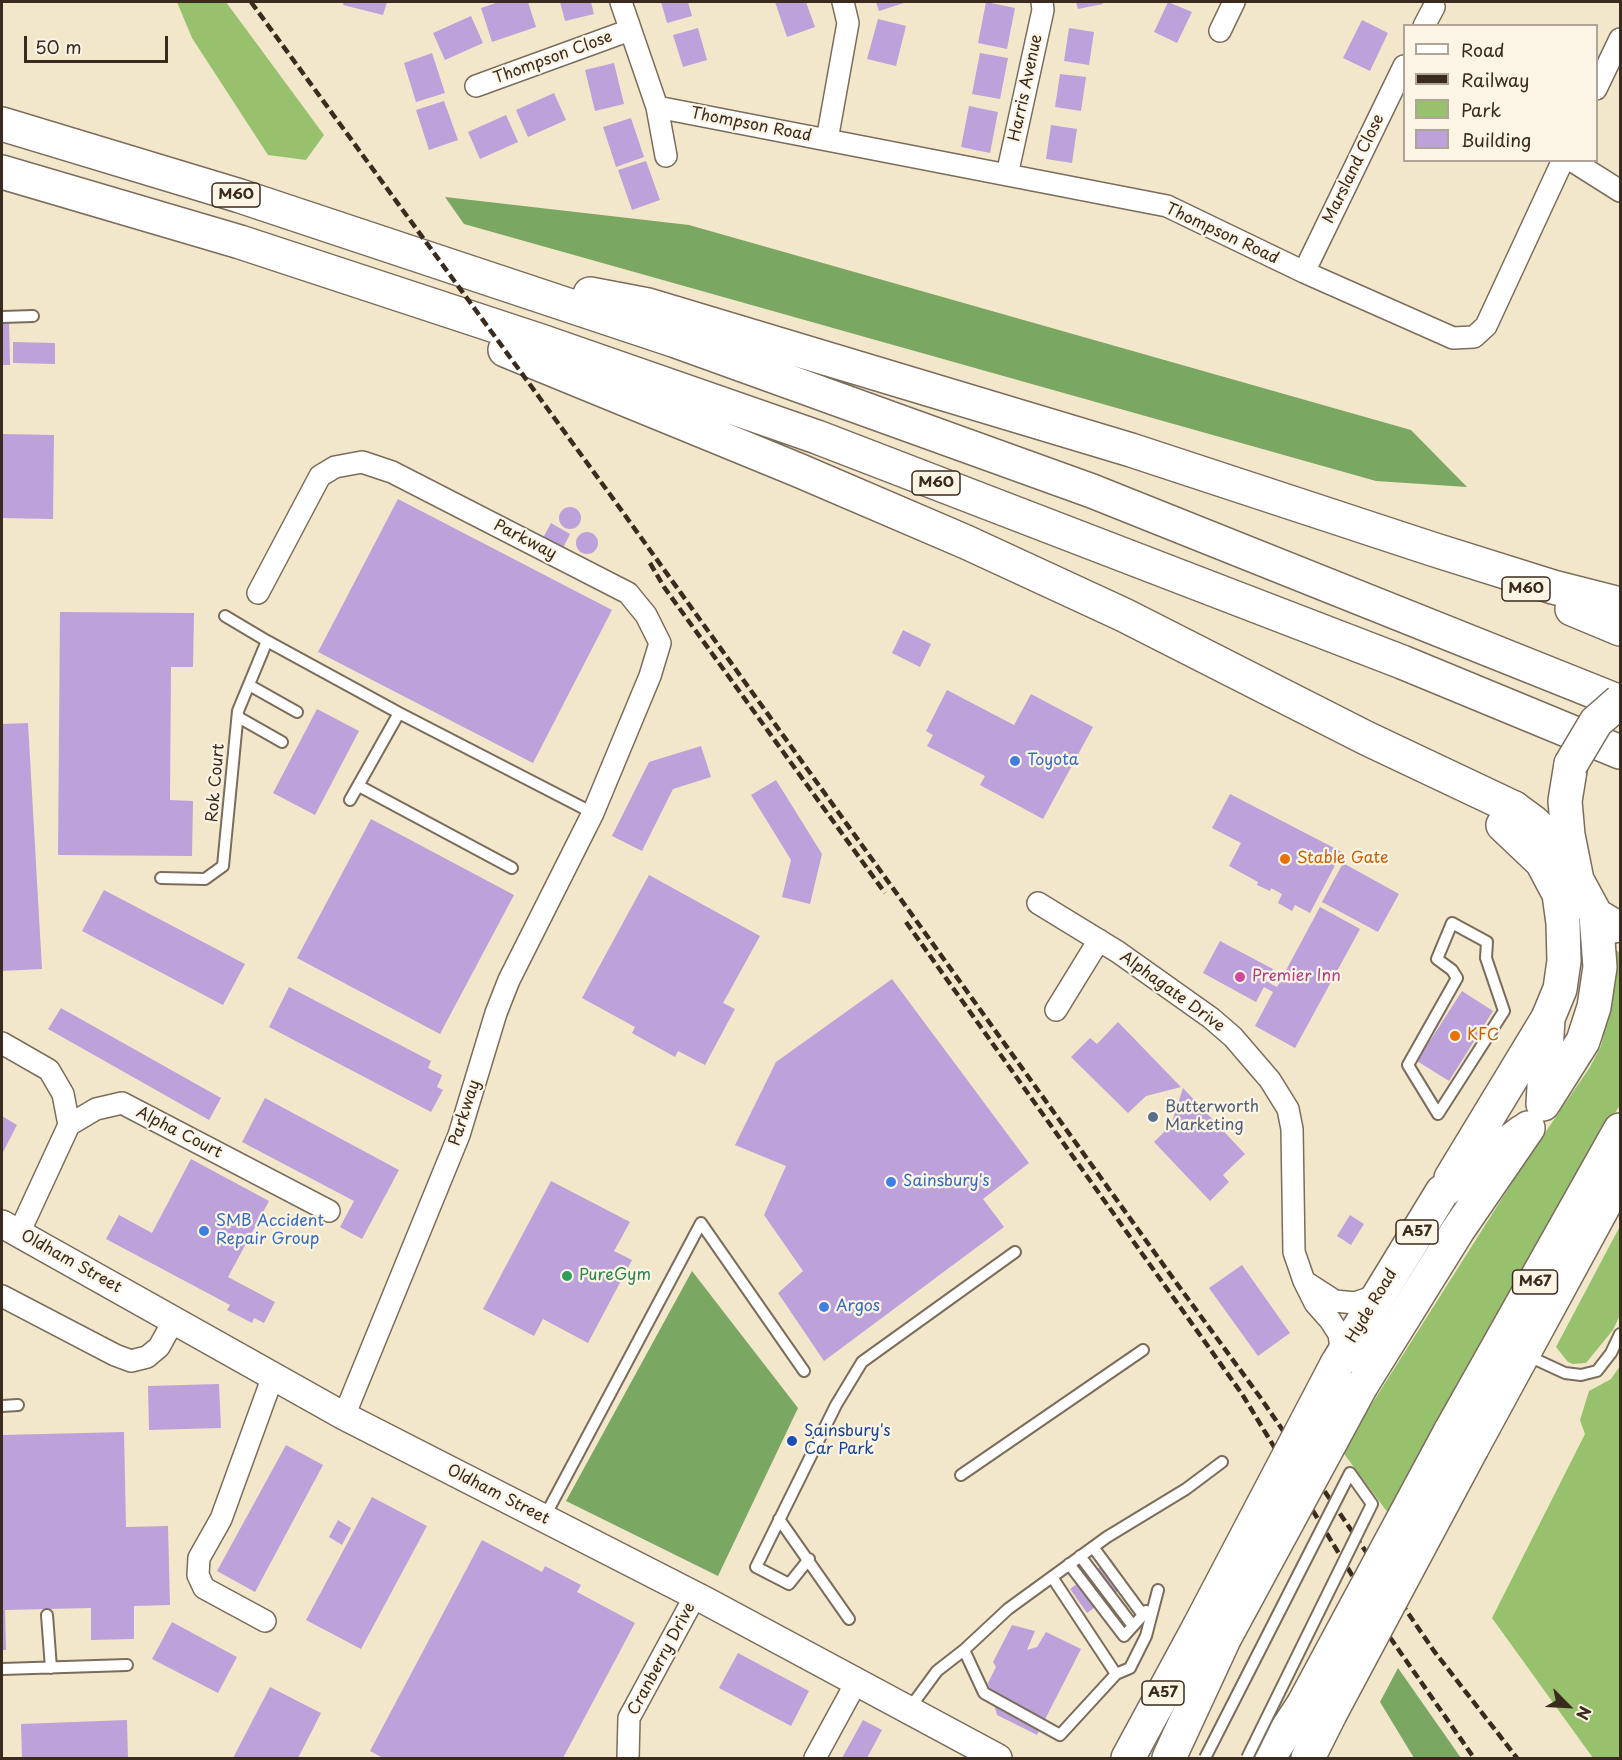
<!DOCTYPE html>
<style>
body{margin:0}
#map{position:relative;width:1622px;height:1760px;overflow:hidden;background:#f3e7cb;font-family:"Playpen Sans",sans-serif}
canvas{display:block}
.frame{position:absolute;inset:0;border:3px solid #3b2a1e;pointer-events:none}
.legend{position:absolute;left:1403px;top:24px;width:195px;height:138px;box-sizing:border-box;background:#fcf5e5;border:2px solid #afa495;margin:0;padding:8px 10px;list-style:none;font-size:18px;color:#3b2a1e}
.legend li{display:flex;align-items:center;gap:12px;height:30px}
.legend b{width:30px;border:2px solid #afa495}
.north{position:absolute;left:1538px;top:1676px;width:60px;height:60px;-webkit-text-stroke:4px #fcf5e5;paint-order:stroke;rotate:114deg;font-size:16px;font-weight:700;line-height:24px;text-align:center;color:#3b2a1e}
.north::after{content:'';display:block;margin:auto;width:21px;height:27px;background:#3b2a1e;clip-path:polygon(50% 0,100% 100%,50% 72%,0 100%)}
.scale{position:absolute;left:24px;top:36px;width:144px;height:27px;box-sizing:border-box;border:3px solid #3b2a1e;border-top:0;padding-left:8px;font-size:18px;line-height:21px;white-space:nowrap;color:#3b2a1e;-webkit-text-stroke:4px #fcf5e5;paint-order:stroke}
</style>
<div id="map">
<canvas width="1622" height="1760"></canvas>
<div class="frame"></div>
<ul class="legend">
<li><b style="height:8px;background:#fff"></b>Road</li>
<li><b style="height:8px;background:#3b2a1e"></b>Railway</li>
<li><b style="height:16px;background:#98c16e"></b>Park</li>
<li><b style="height:16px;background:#bca1da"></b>Building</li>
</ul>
<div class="north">N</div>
<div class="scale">50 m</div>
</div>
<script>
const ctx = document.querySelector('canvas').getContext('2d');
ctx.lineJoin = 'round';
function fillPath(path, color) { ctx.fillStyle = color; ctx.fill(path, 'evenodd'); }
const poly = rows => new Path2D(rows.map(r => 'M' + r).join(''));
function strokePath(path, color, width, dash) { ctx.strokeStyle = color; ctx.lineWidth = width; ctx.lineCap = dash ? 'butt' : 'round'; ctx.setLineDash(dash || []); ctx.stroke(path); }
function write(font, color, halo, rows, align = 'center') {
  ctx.font = font + ' "Playpen Sans",sans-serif'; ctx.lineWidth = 4.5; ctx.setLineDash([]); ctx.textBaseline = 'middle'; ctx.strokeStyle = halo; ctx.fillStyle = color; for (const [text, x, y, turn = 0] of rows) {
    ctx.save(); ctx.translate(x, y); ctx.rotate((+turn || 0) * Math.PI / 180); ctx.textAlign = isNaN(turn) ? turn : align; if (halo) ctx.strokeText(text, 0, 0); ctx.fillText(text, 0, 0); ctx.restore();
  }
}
fillPath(poly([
 [177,2,226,2,324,135,306,160,268,155,192,38],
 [1609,945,1620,953,1620,1105,1587,1160,1391,1517,1342,1451,1527,1159,1590,1067,1601,1046,1607,1021],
 [1620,1226,1620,1315,1613,1330,1586,1363,1573,1364,1568,1362,1556,1347],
 [1620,1366,1620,1758,1593,1758,1492,1618,1585,1434,1580,1420,1589,1391,1611,1379]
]), '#98c16e');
fillPath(poly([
 [445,197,689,225,1411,430,1467,487,1376,481,464,224],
 [692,1271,798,1408,718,1576,566,1501],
 [1398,1668,1461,1758,1414,1758,1380,1702]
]), '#7aa761');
fillPath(poly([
 [344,2,387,2,383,15,343,5],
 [499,2,528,2,536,27,492,42,481,8],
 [560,2,591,2,594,14,565,21],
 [661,2,688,2,692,16,667,23],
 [775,2,806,2,815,27,787,37],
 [876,2,907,2,879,11],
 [986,2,1015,8,1007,49,978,43],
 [1076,2,1102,2,1103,4,1078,9],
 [1168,2,1192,12,1177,43,1154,32],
 [471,16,483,43,445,60,433,33],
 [878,19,906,26,896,66,867,59],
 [1362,20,1388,33,1370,71,1343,58],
 [698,28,707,60,683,67,673,35],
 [1069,28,1094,32,1089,65,1064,61],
 [432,53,445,93,416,102,404,63],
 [980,53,1008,58,1000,99,972,94],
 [614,63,624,104,595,111,585,70],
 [1060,74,1086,77,1081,111,1055,107],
 [554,93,566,120,528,137,516,110],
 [444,101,458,140,429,150,416,110],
 [969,106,998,112,990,153,961,147],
 [506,115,518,142,480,159,468,132],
 [631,118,644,157,616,167,603,127],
 [1051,125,1077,129,1072,163,1046,159],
 [646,161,660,200,632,210,618,170],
 [2,321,9,321,10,365,2,365],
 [13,342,55,343,55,364,13,363],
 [2,434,54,435,53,519,2,518],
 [398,499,612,610,533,763,318,652],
 '559 518a11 11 0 1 1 22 0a11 11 0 1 1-22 0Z',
 [551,523,570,534,563,548,543,538],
 '576 543a11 11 0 1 1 22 0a11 11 0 1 1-22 0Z',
 [60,612,194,613,193,667,171,667,170,800,193,801,192,856,58,855],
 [903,630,931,644,920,667,892,653],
 [947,690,1014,725,1031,694,1093,727,1043,819,980,785,985,776,927,746,933,735,926,731],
 [317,709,359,731,315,815,273,793],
 [28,723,42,969,2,971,2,724],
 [701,746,711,777,673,789,642,851,612,836,649,762],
 [776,780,822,854,810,904,782,897,791,860,751,795],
 [1230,794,1342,852,1310,913,1295,905,1292,911,1278,903,1282,894,1271,888,1270,891,1257,885,1258,882,1229,866,1241,843,1212,828],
 [371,819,514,895,440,1034,297,958],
 [1343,863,1399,894,1378,932,1322,902],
 [649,875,760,936,723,1003,735,1009,705,1065,678,1051,675,1057,632,1033,635,1027,582,998],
 [104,890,245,964,223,1005,82,931],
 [1320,907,1360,929,1295,1048,1255,1026,1273,992,1264,987,1256,1002,1203,973,1220,941,1273,969,1266,981,1277,987],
 [892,979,1029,1163,983,1199,1004,1227,824,1361,778,1293,803,1271,764,1215,786,1166,735,1145,776,1062],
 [289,987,431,1061,428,1068,442,1075,437,1087,443,1090,431,1112,269,1027],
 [1462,991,1493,1011,1449,1081,1417,1061],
 [61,1008,221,1098,209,1120,48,1029],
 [1118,1022,1181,1087,1146,1096,1128,1113,1071,1057,1090,1038,1097,1044],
 [1183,1088,1245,1154,1223,1175,1229,1182,1210,1201,1154,1142,1171,1125],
 [265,1098,399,1170,362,1239,340,1227,354,1201,242,1142],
 [2,1116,17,1125,2,1154],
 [191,1159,269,1201,228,1277,275,1302,264,1323,254,1318,252,1323,227,1310,230,1305,106,1239,119,1215,152,1233],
 [551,1181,630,1222,614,1251,632,1260,588,1343,543,1319,534,1336,483,1309],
 [1350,1215,1364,1224,1351,1245,1337,1236],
 [1242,1265,1290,1333,1258,1356,1209,1288],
 [219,1384,221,1428,149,1430,148,1386],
 [124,1432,126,1527,168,1526,170,1605,134,1606,134,1639,91,1640,91,1608,5,1610,6,1650,2,1650,2,1435],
 [286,1445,323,1465,255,1592,217,1571],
 [372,1497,427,1526,361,1649,306,1620],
 [338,1520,351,1528,342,1545,329,1537],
 [482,1540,542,1572,545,1566,581,1585,577,1592,635,1623,563,1758,507,1758,503,1757,502,1758,383,1758,370,1751],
 [1111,1559,1128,1584,1087,1613,1070,1589],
 [172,1622,237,1657,218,1693,152,1659],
 [1012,1625,1035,1631,1027,1650,1037,1647,1046,1632,1081,1649,1037,1735,997,1715,988,1683,996,1667,993,1662],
 [738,1653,809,1691,791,1726,719,1688],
 [270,1687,321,1713,298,1758,233,1758],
 [127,1720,128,1758,22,1758,21,1724],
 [863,1720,882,1730,867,1758,842,1758]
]), '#bca1da');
const service = poly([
 [2,317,33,316],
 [225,616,267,641,399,713,593,813],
 [249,685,297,712],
 [238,717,282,742],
 [359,786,512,868],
 [350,800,399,713],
 [161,878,205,879,223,866,238,711,267,641],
 [1452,923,1487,942,1486,958,1504,1011,1438,1114,1408,1065,1457,978,1452,970,1437,959,1452,923],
 [1526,1355,1565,1373,1581,1375,1597,1371,1611,1353,1620,1334],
 [2,1406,18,1405],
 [961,1475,1143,1350],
 [544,1518,701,1223,804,1371],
 [779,1519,849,1619],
 [1093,1547,1143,1615,1146,1611],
 [1080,1556,1133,1626],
 [809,1559,789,1584,756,1567,836,1405,862,1362,1015,1252],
 [1069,1564,1124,1636,1143,1615],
 [1052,1577,1116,1674,1130,1668,1146,1636,1158,1590],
 [47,1615,51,1668],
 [964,1650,984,1693,1060,1735,1116,1674],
 [2,1669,127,1665],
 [909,1709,937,1671,964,1650,1008,1609,1107,1537,1186,1489,1222,1462]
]);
const minor = poly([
 [621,2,657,107,666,156],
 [1424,26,1434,7],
 [1220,31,1234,2],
 [476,86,630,30],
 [1596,89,1620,39],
 [657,107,1167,206,1304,272,1453,338,1474,337,1486,326,1563,160],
 [827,140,848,23,843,2],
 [1571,160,1620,191],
 [1007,175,1043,10,1042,2],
 [1304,272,1404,66],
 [258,593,320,476,335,467,362,462,392,472,628,593,646,615,660,643,650,676,593,813,509,980,496,1013,459,1135,344,1416],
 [1038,903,1118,952,1211,1018,1233,1037,1270,1080,1288,1109,1292,1129,1294,1252,1304,1281,1315,1303,1330,1320,1339,1334,1342,1356],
 [1056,1010,1099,940],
 [2,1043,49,1070,63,1094,69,1125],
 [19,1233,69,1125,96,1109,122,1103,329,1211],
 [1307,1283,1335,1301,1355,1303,1378,1295],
 [2,1296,115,1355,131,1361,147,1357,159,1347,174,1320],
 [265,1621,204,1588,198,1575,199,1558,221,1519,273,1376],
 [628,1758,629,1718,695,1596],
 [815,1758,857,1681]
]);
const tertiary = poly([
 [2,1224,344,1416,706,1601,998,1758]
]);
const primary = poly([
 [1451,1178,1548,1018],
 [1337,1364,1442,1192,1522,1132],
 [1472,1448,1620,1176],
 [1128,1758,1199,1627],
 [1308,1758,1330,1714]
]);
const trunk = poly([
 [1571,764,1565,801,1568,835,1577,880,1596,915,1614,926],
 [1514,808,1533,822,1549,838,1566,864],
 [1503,825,1542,862,1559,894,1563,923,1564,961,1560,989,1548,1018,1543,1104],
 [1545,1101,1583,1041,1594,1007,1600,967,1596,915]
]);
const motorway = poly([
 [2,124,240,196,676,341,1092,491,1620,702],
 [2,172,240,242,541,341,817,437,1402,662,1620,752],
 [590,294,648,305,1131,450,1432,549,1553,587,1620,604],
 [505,350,798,470,966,542,1124,615,1366,738,1514,808],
 [1572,609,1620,629],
 [1361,1386,1458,1230,1528,1128],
 [1450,1432,1620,1130],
 [1169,1758,1224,1639],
 [1268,1758,1303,1705]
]);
strokePath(service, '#7b6c5b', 14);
strokePath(minor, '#7b6c5b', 24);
strokePath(tertiary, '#7b6c5b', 30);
strokePath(primary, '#7b6c5b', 36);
strokePath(trunk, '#7b6c5b', 36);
strokePath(motorway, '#7b6c5b', 36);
strokePath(service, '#fff', 10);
strokePath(minor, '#fff', 21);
strokePath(tertiary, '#fff', 27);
strokePath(primary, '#fff', 33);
strokePath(trunk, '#fff', 33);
strokePath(motorway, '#fff', 33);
strokePath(poly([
 [251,2,609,493,1175,1281,1260,1397,1434,1651,1517,1758],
 [650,563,664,587,885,893],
 [906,922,1242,1394,1389,1636,1474,1758]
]), '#3b2a1e', 4.5, [9, 4.5]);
const serviceBridge = poly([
 [1205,1758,1350,1473,1372,1504,1247,1758]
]);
const primaryBridge = poly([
 [1199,1627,1337,1364],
 [1330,1714,1472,1448]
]);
const trunkBridge = poly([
 [1571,764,1596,722,1620,701]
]);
const motorwayBridge = poly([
 [1224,1639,1361,1386],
 [1303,1705,1450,1432]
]);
strokePath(serviceBridge, '#7b6c5b', 14, []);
strokePath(primaryBridge, '#7b6c5b', 36, []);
strokePath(trunkBridge, '#7b6c5b', 36, []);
strokePath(motorwayBridge, '#7b6c5b', 36, []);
strokePath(serviceBridge, '#fff', 10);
strokePath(primaryBridge, '#fff', 33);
strokePath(trunkBridge, '#fff', 33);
strokePath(motorwayBridge, '#fff', 33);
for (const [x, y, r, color] of [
 [1015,761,6,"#3f7fe0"],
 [1285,859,6,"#e8710a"],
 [1240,977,6,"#d1479c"],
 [1455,1036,6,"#e8710a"],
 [1153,1117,6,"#5c6f8a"],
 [891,1182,6,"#3f7fe0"],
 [204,1231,6,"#3f7fe0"],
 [567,1276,6,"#2e9e5b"],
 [824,1307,6,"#3f7fe0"],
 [792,1441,6,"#1a4fb4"]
]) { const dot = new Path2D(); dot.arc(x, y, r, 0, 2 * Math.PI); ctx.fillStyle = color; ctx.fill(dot); strokePath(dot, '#fcf5e5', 2); }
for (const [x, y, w] of [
 [236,195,48],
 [936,483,48],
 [1526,589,48],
 [1417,1232,42],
 [1535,1282,45],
 [1163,1693,42]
]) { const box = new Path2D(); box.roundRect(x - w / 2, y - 12, w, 24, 4.5); ctx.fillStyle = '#fcf5e5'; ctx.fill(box); strokePath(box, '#3b2a1e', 1.5); }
write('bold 15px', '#3b2a1e', null, [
 ["M60",236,195],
 ["M60",936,483],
 ["M60",1526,589],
 ["A57",1417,1232],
 ["M67",1535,1282],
 ["A57",1163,1693]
]);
write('16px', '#3b2a1e', '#fcf5e5', [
 ["Thompson Close",553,58,-20],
 ["Harris Avenue",1026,88,-78],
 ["Thompson Road",751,125,11],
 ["Marsland Close",1354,169,-64],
 ["Thompson Road",1222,234,25],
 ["Parkway",525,540,27],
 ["Rok Court",216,783,-85],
 ["Alphagate Drive",1172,992,36],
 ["Parkway",465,1113,-72],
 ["Alpha Court",179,1133,27],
 ["Oldham Street",71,1262,29],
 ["Hyde Road",1372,1306,-59],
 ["Oldham Street",498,1495,27],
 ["Cranberry Drive",662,1659,-62]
]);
write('16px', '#366cbe', '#fcf5e5', [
 ["Toyota",1027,761],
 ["Sainsbury's",903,1182],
 ["SMB Accident",216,1222],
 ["Repair Group",216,1240],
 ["Argos",836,1307]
], 'left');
write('16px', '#c56008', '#fcf5e5', [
 ["Stable Gate",1297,859],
 ["KFC",1467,1036]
], 'left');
write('16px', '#b23c85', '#fcf5e5', [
 ["Premier Inn",1252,977]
], 'left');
write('16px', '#4e5e75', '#fcf5e5', [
 ["Butterworth",1165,1108],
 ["Marketing",1165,1126]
], 'left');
write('16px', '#27864d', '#fcf5e5', [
 ["PureGym",579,1276]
], 'left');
write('16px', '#164399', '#fcf5e5', [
 ["Sainsbury's",804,1432],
 ["Car Park",804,1450]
], 'left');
</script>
